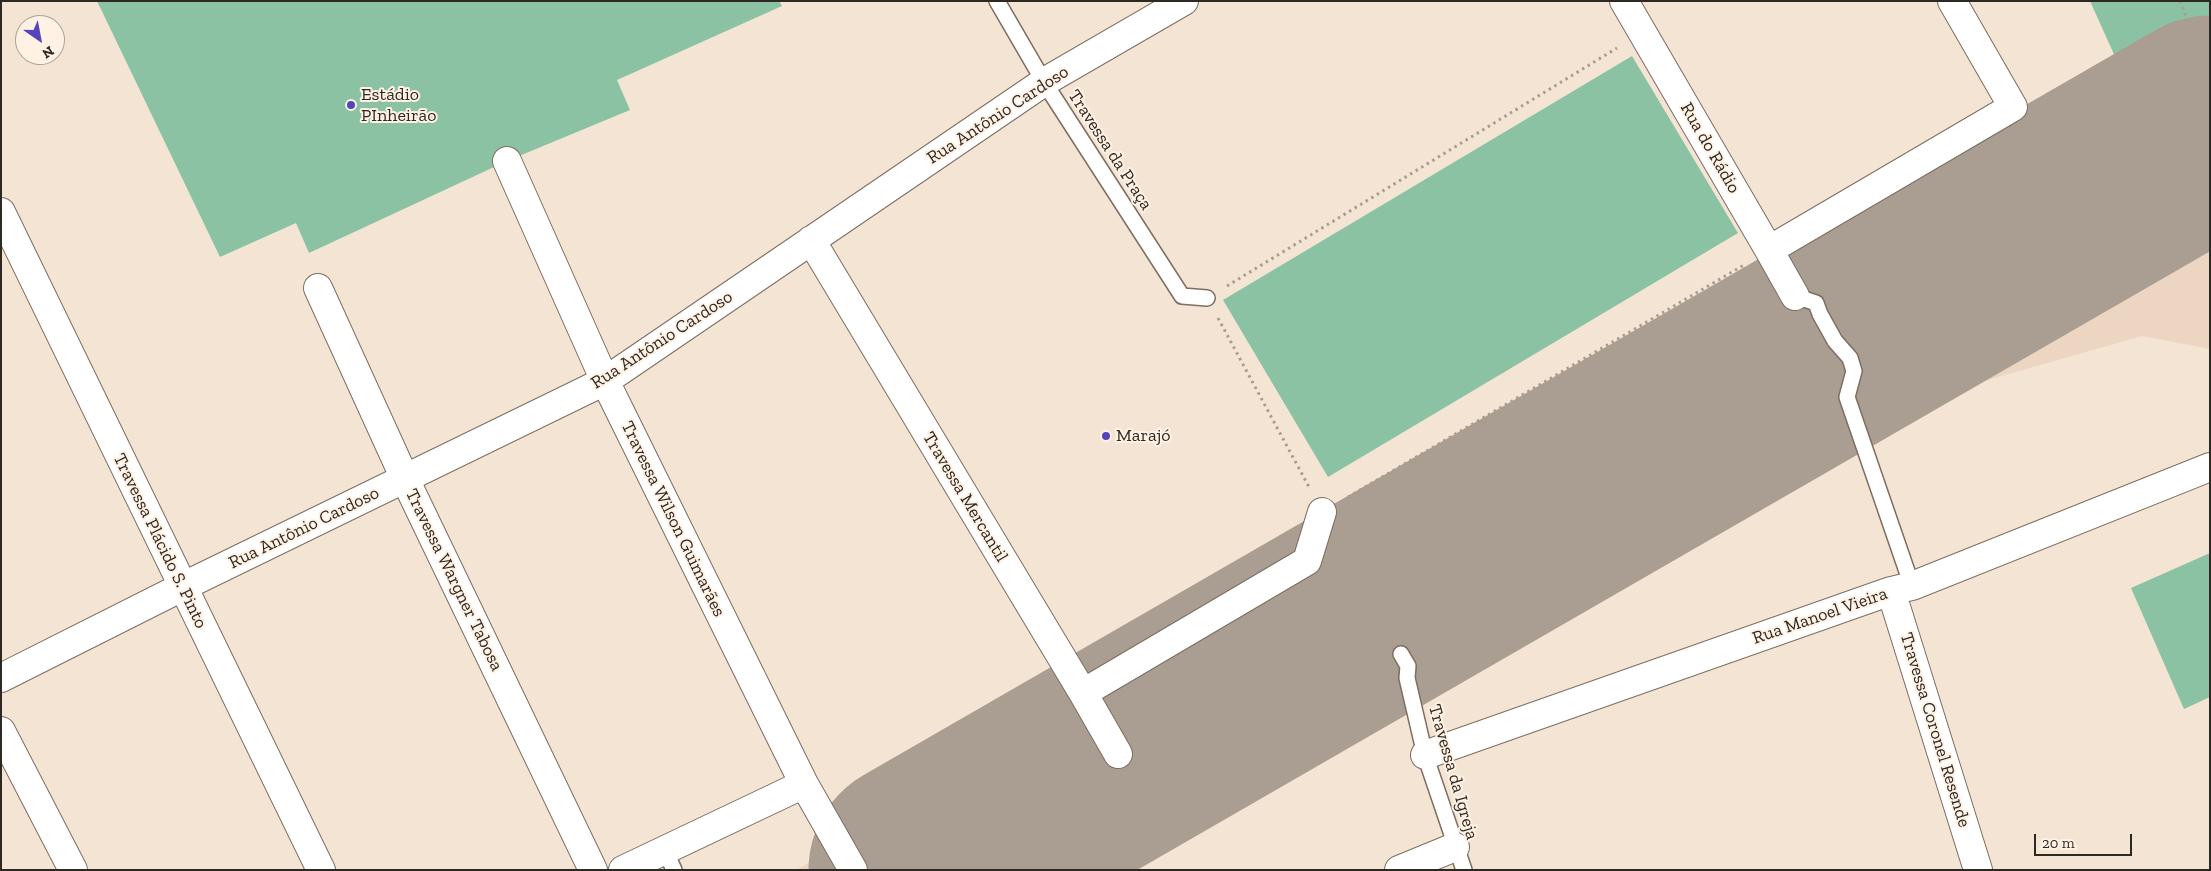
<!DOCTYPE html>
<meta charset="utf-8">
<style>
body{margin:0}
#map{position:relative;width:2211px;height:871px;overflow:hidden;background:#f4e4d4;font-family:"Zilla Slab",serif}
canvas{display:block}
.frame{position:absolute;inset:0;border:2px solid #2e2822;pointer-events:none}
.north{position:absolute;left:15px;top:15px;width:50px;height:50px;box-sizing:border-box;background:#fff2e5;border:1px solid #aba197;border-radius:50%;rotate:147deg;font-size:14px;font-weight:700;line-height:20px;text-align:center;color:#2e2822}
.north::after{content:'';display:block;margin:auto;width:18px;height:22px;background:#5445bd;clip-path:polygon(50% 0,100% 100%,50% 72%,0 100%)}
.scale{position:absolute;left:2034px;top:834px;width:98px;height:22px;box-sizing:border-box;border:2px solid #2e2822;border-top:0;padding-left:6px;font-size:15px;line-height:18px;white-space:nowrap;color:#2e2822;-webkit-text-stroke:4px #fff2e5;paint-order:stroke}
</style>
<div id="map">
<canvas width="2211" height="871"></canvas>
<div class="frame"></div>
<div class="north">N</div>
<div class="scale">20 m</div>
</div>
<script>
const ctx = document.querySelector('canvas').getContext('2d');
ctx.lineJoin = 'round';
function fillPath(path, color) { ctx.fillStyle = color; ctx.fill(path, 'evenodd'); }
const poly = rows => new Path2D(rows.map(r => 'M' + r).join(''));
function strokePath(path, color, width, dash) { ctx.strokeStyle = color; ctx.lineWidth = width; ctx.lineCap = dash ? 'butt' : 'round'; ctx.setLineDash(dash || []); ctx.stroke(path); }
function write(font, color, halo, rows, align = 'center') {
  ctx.font = font + ' "Zilla Slab",serif'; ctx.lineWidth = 4; ctx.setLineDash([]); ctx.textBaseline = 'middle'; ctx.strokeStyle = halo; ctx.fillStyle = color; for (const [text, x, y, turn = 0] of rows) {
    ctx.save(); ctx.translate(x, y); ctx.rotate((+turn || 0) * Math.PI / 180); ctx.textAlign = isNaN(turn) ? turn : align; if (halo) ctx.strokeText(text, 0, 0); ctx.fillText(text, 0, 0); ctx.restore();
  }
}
fillPath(poly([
 [2210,61,2210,349,2142,336,1921,399,1074,870,796,870,1795,296]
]), '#edd6c1');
fillPath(poly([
 [97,1,779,1,782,6,617,80,630,110,507,161,309,253,296,223,220,257],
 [2090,1,2210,1,2210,23,2117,61],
 [1632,56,1738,233,1328,477,1223,300],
 [2210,553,2210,697,2184,709,2131,588]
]), '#8bc2a4');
strokePath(poly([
 [918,870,2210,125]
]), '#aa9d91', 219);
const lane = poly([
 [997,1,1044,82,1182,296,1207,298],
 [1795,296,1816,303,1820,314,1835,341,1850,358,1854,371,1847,397,1912,586],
 [1401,654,1408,666,1407,678,1425,755,1464,870],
 [665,850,674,870]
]);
const street = poly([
 [1624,1,1769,250,1795,296],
 [507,161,605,381,804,784,853,870],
 [1,212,321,870],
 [811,240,1083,693,1118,754],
 [1769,250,2013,107,1952,1],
 [318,288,405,479,593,870],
 [1891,591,1978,870],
 [1,678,182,587,605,381,1044,82,1184,1],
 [1083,693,1307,561,1322,512],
 [1,731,73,870],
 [1425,755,1891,591,1912,586,2210,467],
 [623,870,804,784],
 [1399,870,1455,847]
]);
strokePath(lane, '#7c6e60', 18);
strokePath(street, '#7c6e60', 30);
strokePath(poly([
 [2180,1,2205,64],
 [1227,286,1617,48],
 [1218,318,1309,487],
 [1348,497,1744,265],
 [1224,645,1244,682]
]), '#a99d90', 3, [2.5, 4]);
strokePath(lane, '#fff', 15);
strokePath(street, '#fff', 28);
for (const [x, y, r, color] of [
 [351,105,5,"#5445bd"],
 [1106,436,5,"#5445bd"]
]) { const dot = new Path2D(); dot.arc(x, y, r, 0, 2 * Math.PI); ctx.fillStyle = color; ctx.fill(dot); strokePath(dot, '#fff2e5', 2); }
write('18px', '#2e2822', '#fff2e5', [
 ["Estádio",361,95],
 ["PInheirão",361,116],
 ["Marajó",1116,436]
], 'left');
write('18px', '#2e2822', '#fff2e5', [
 ["Rua Antônio Cardoso",998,115,-33],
 ["Rua do Rádio",1710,148,60],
 ["Travessa da Praça",1110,150,57],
 ["Rua Antônio Cardoso",662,340,-33],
 ["Travessa Mercantil",965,497,59],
 ["Travessa Wilson Guimarães",673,519,64],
 ["Rua Antônio Cardoso",304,528,-26],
 ["Travessa Plácido S. Pinto",160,541,64],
 ["Travessa Wargner Tabosa",454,580,64],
 ["Rua Manoel Vieira",1820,616,-19],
 ["Travessa Coronel Resende",1935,730,73],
 ["Travessa da Igreja",1453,772,74]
]);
</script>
